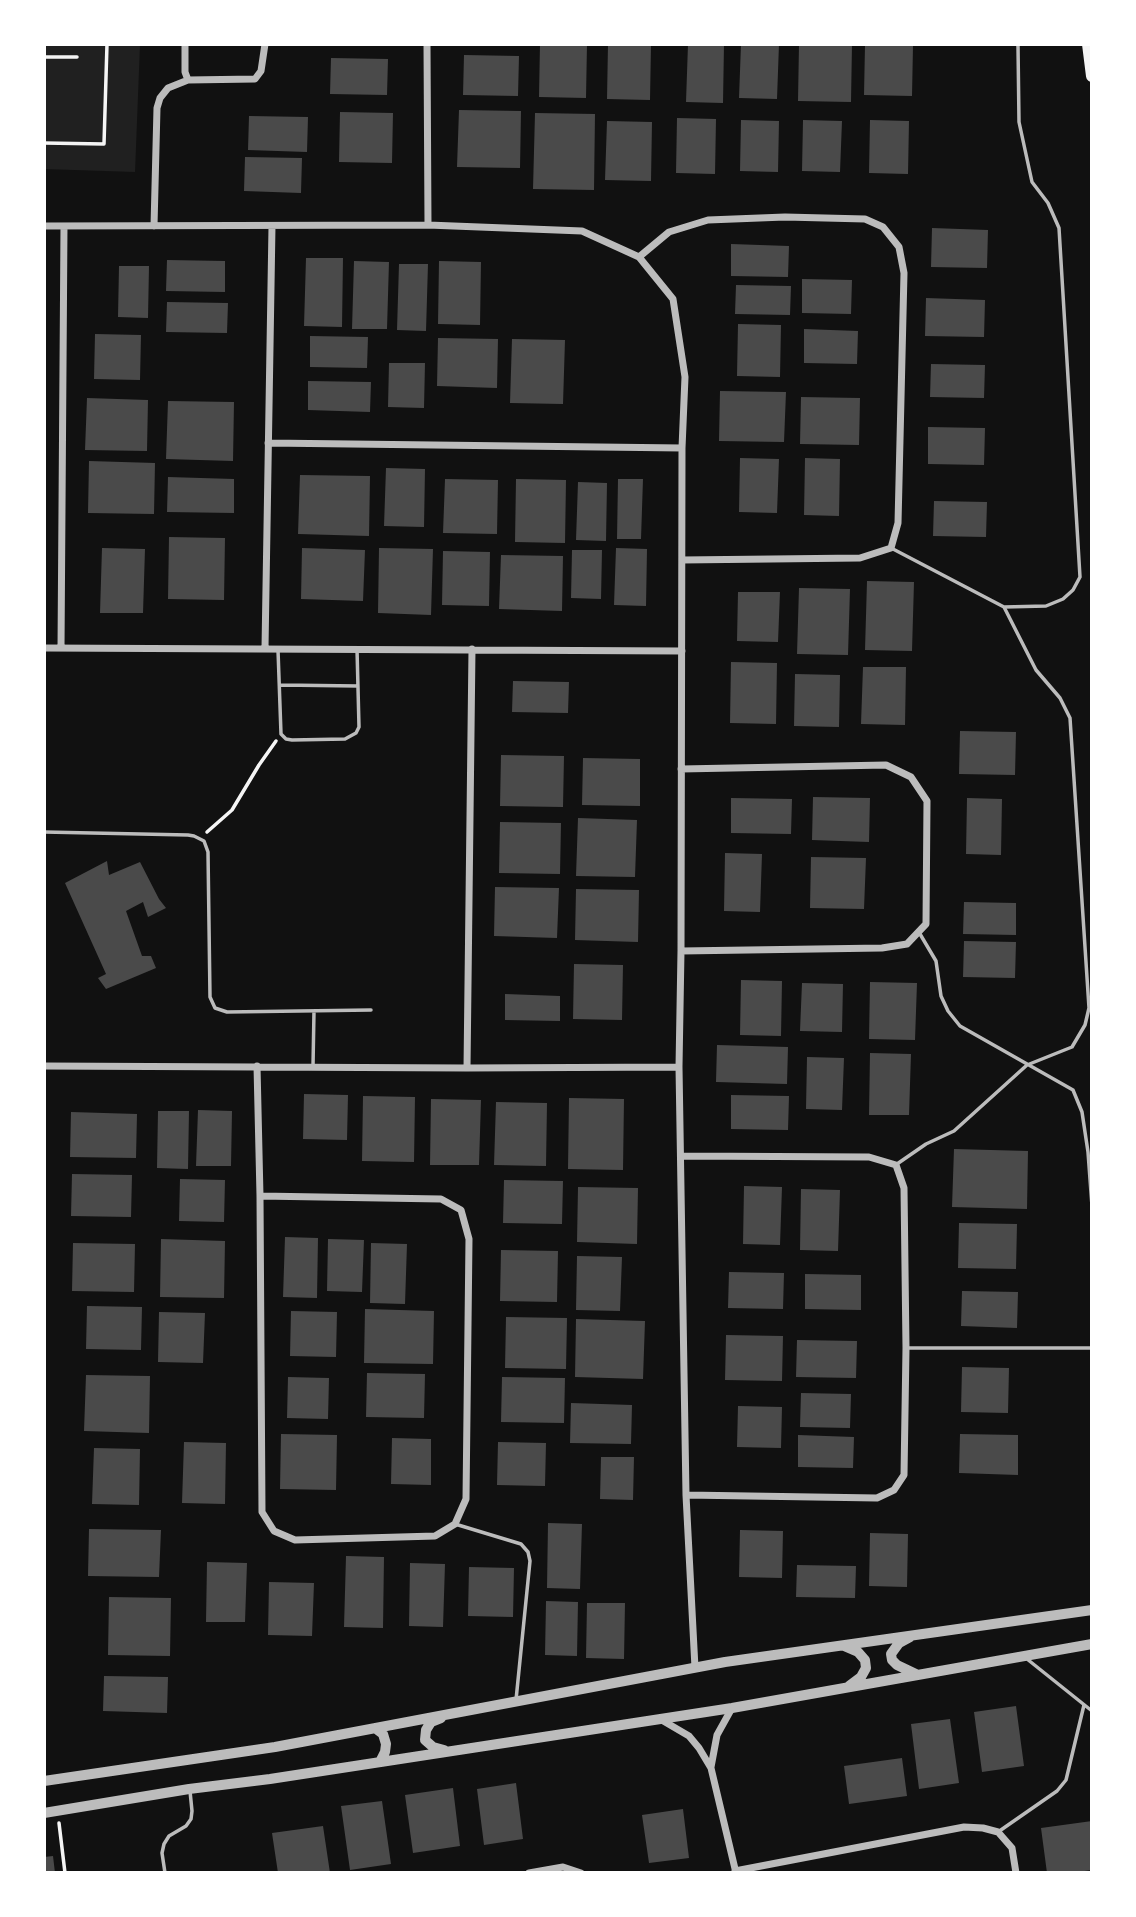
<!DOCTYPE html>
<style>
body{margin:0}
#map{position:relative;width:1136px;height:1917px;overflow:hidden;background:#111;font-family:"PT Serif",serif}
canvas{display:block}
.frame{position:absolute;inset:0;border:46px solid #fff;pointer-events:none}
</style>
<div id="map">
<canvas width="1136" height="1917"></canvas>
<div class="frame"></div>
</div>
<script>
const ctx = document.querySelector('canvas').getContext('2d');
ctx.lineJoin = 'round';
function fillPath(path, color) { ctx.fillStyle = color; ctx.fill(path, 'evenodd'); }
const poly = rows => new Path2D(rows.map(r => 'M' + r).join(''));
function strokePath(path, color, width, dash) { ctx.strokeStyle = color; ctx.lineWidth = width; ctx.lineCap = dash ? 'butt' : 'round'; ctx.setLineDash(dash || []); ctx.stroke(path); }
fillPath(poly([
 [44,44,140,44,135,172,44,169]
]), '#202020');
fillPath(poly([
 [540,44,587,44,586,98,539,97],
 [608,44,651,44,650,100,607,99],
 [688,44,724,44,723,103,686,102],
 [741,44,779,44,777,99,739,98],
 [799,44,852,44,851,102,798,101],
 [865,45,913,46,912,96,864,95],
 [464,55,519,56,518,96,463,95],
 [331,58,388,59,387,95,330,94],
 [459,110,521,111,520,168,457,167],
 [340,112,393,113,392,163,339,162],
 [535,113,595,114,594,190,533,189],
 [249,116,308,117,307,152,248,150],
 [677,118,716,119,715,174,676,173],
 [741,120,779,121,778,172,740,171],
 [803,120,842,121,840,172,802,171],
 [870,120,909,121,908,174,869,173],
 [607,121,652,122,651,181,605,180],
 [245,157,302,158,301,193,244,191],
 [932,228,988,230,987,268,931,267],
 [731,244,789,246,788,277,731,276],
 [306,258,343,258,342,327,304,326],
 [167,260,225,261,225,292,166,291],
 [354,261,389,262,387,329,352,329],
 [439,261,481,262,480,325,438,324],
 [399,264,428,264,426,331,397,330],
 [119,266,149,266,148,318,118,317],
 [802,279,852,280,851,314,802,313],
 [736,285,791,286,790,315,735,314],
 [926,298,985,300,984,337,925,336],
 [167,302,228,303,227,333,166,332],
 [738,324,781,325,780,377,737,376],
 [804,329,858,331,857,364,804,363],
 [95,334,141,335,140,380,94,379],
 [310,336,368,337,367,368,310,367],
 [438,338,498,339,497,388,437,386],
 [512,339,565,340,563,404,510,403],
 [389,363,425,363,424,408,388,407],
 [931,364,985,365,984,398,930,397],
 [308,381,371,382,370,412,308,410],
 [720,391,786,392,784,442,719,441],
 [801,397,860,398,859,445,800,444],
 [87,398,148,400,147,451,85,450],
 [168,401,234,402,233,461,166,459],
 [928,427,985,428,984,465,928,464],
 [740,458,779,459,777,513,739,512],
 [805,458,840,459,839,516,804,515],
 [89,461,155,463,154,514,88,513],
 [386,468,425,469,424,527,384,526],
 [300,475,370,476,369,536,298,534],
 [168,477,234,479,234,513,167,512],
 [445,479,498,480,497,534,443,533],
 [516,479,566,480,565,543,515,542],
 [618,479,643,479,641,539,617,539],
 [578,482,607,483,606,541,576,540],
 [934,501,987,502,986,537,933,536],
 [169,537,225,538,224,600,168,599],
 [102,548,145,549,143,613,100,613],
 [302,548,365,550,363,601,301,599],
 [379,548,433,549,431,615,378,613],
 [616,548,647,549,646,606,614,605],
 [572,550,602,550,601,599,571,598],
 [443,551,490,552,489,606,442,605],
 [501,555,563,556,562,611,499,609],
 [867,581,914,582,912,651,865,650],
 [799,588,850,589,848,655,797,654],
 [738,592,780,592,778,642,737,641],
 [731,662,777,663,776,724,730,723],
 [863,667,906,667,905,725,861,724],
 [795,674,840,675,839,727,794,726],
 [513,681,569,682,568,713,512,712],
 [960,731,1016,732,1015,775,959,774],
 [501,755,564,756,563,807,500,806],
 [583,758,640,759,640,806,582,805],
 [813,797,870,798,869,842,812,840],
 [731,798,792,799,791,834,731,833],
 [967,798,1002,799,1001,855,966,854],
 [578,818,637,820,635,877,576,876],
 [500,822,561,823,560,874,499,873],
 [725,853,762,854,760,912,724,911],
 [811,857,866,858,864,909,810,908],
 [107,861,109,875,140,862,159,899,166,908,148,917,143,902,126,911,142,956,151,956,156,968,106,989,98,978,106,974,65,883],
 [495,887,559,888,557,938,494,936],
 [576,889,639,890,638,942,575,940],
 [964,902,1016,903,1016,935,963,934],
 [964,941,1016,942,1015,978,963,977],
 [574,964,623,965,622,1020,573,1019],
 [741,980,782,981,781,1036,740,1035],
 [870,982,917,983,915,1040,869,1039],
 [802,983,843,984,842,1032,800,1031],
 [505,994,560,996,560,1021,505,1020],
 [717,1045,788,1047,787,1084,716,1082],
 [870,1053,911,1054,909,1115,869,1115],
 [807,1057,844,1058,842,1110,806,1109],
 [304,1094,348,1095,347,1140,303,1139],
 [731,1095,789,1096,788,1130,731,1129],
 [363,1096,415,1097,414,1162,362,1161],
 [569,1098,624,1099,623,1170,568,1169],
 [431,1099,481,1100,479,1165,430,1165],
 [496,1102,547,1103,546,1166,494,1165],
 [198,1110,232,1111,231,1166,196,1166],
 [158,1111,189,1111,188,1169,157,1168],
 [71,1112,137,1114,136,1158,70,1157],
 [954,1149,1028,1151,1027,1209,952,1207],
 [72,1174,132,1175,131,1217,71,1216],
 [180,1179,225,1180,224,1222,179,1221],
 [504,1180,563,1181,562,1224,503,1223],
 [744,1186,782,1187,780,1245,743,1244],
 [578,1187,638,1188,637,1244,577,1242],
 [801,1189,840,1190,838,1251,800,1250],
 [959,1223,1017,1224,1016,1269,958,1268],
 [285,1237,318,1238,317,1298,283,1297],
 [161,1239,225,1241,224,1298,160,1297],
 [328,1239,364,1240,362,1292,327,1291],
 [73,1243,135,1244,134,1292,72,1291],
 [371,1243,407,1244,405,1304,370,1303],
 [501,1250,558,1251,557,1302,500,1301],
 [577,1256,622,1257,620,1311,576,1310],
 [729,1272,784,1273,783,1309,728,1308],
 [805,1274,861,1275,861,1310,805,1309],
 [962,1291,1018,1292,1017,1328,961,1326],
 [87,1306,142,1307,141,1350,86,1349],
 [365,1309,434,1311,433,1364,364,1363],
 [291,1311,337,1312,336,1357,290,1356],
 [159,1312,205,1313,203,1363,158,1362],
 [506,1317,567,1318,566,1369,505,1368],
 [576,1319,645,1321,643,1379,575,1377],
 [726,1335,783,1336,782,1381,725,1380],
 [797,1340,857,1341,856,1378,796,1377],
 [962,1367,1009,1368,1008,1413,961,1412],
 [367,1373,425,1374,424,1418,366,1417],
 [86,1375,150,1376,149,1433,84,1431],
 [288,1377,329,1378,328,1419,287,1418],
 [502,1377,565,1378,564,1423,501,1422],
 [801,1393,851,1394,850,1428,800,1427],
 [571,1403,632,1405,631,1444,570,1443],
 [738,1406,782,1407,781,1448,737,1447],
 [281,1434,337,1435,336,1490,280,1489],
 [960,1434,1018,1435,1018,1475,959,1473],
 [798,1435,854,1437,853,1468,798,1467],
 [392,1438,431,1439,431,1485,391,1484],
 [184,1442,226,1443,225,1504,182,1503],
 [498,1442,546,1443,545,1486,497,1485],
 [94,1448,140,1449,139,1505,92,1504],
 [601,1457,634,1457,633,1500,600,1499],
 [548,1523,582,1524,580,1589,547,1588],
 [89,1529,161,1530,159,1577,88,1576],
 [740,1530,783,1531,782,1578,739,1577],
 [870,1533,908,1534,907,1587,869,1586],
 [346,1556,384,1557,383,1628,344,1627],
 [207,1562,247,1563,245,1622,206,1622],
 [410,1563,445,1564,443,1627,409,1626],
 [797,1565,856,1566,855,1598,796,1597],
 [469,1567,514,1568,513,1617,468,1616],
 [269,1582,314,1583,312,1636,268,1635],
 [109,1597,171,1598,170,1656,108,1655],
 [546,1601,578,1602,577,1656,545,1655],
 [587,1603,625,1603,624,1659,586,1658],
 [104,1676,168,1677,167,1713,103,1711],
 [1016,1706,1024,1766,982,1772,974,1712],
 [950,1719,959,1783,919,1789,911,1724],
 [902,1758,907,1796,849,1804,844,1766],
 [516,1783,523,1839,484,1845,477,1789],
 [453,1788,460,1846,413,1853,405,1795],
 [382,1801,391,1864,350,1870,341,1806],
 [683,1809,689,1858,649,1863,642,1815],
 [1092,1821,1092,1870,1070,1873,1047,1873,1041,1828],
 [323,1826,330,1873,278,1873,272,1833],
 [53,1856,55,1873,44,1873,44,1857]
]), '#4a4a4a');
strokePath(poly([
 [44,57,77,57],
 [44,143,104,144,107,44],
 [207,832,232,810,259,765,276,741],
 [59,1823,65,1873]
]), '#f5f5f5', 3.5);
strokePath(poly([
 [893,549,1004,607,1046,606,1063,599,1073,590,1080,577,1059,228,1048,203,1032,182,1019,122,1018,46,1017,44],
 [278,650,281,734,286,739,292,740,345,739,356,733,359,727,357,649],
 [280,685,358,686],
 [44,832,188,835,194,836,204,841,208,852,210,997,215,1008,227,1012,371,1010],
 [920,934,936,961,941,996,948,1011,960,1026,1073,1090,1082,1112,1088,1152,1092,1206],
 [313,1066,314,1011],
 [897,1164,926,1144,954,1131,1027,1065,1072,1047,1085,1025,1089,1008,1070,718,1060,698,1036,670,1004,607],
 [906,1348,1092,1348],
 [455,1524,521,1544,528,1552,530,1561,516,1700],
 [1027,1659,1092,1711],
 [998,1832,1057,1791,1066,1780,1084,1705],
 [165,1873,162,1853,164,1844,169,1836,186,1826,191,1819,192,1811,190,1791]
]), '#bcbcbc', 3.5);
strokePath(poly([
 [185,44,185,72,188,80],
 [427,44,428,225],
 [44,226,428,225,582,231,639,257,673,299,685,377,682,448,681,951,679,1067,686,1495,695,1668],
 [154,226,157,108,160,98,168,88,188,80,255,79,261,71,265,44],
 [639,257,669,232,708,220,785,217,865,219,883,227,899,247,904,273,898,523,891,548,860,558,682,560],
 [268,443,682,448],
 [44,648,682,651],
 [61,648,64,226],
 [265,648,272,226],
 [681,951,882,948,907,944,926,924,927,801,911,777,886,765,681,769],
 [44,1066,467,1068,679,1067],
 [257,1066,260,1196,262,1512,274,1531,295,1540,435,1536,455,1524,466,1499,469,1239,461,1210,441,1199,260,1196],
 [467,1068,472,649],
 [682,1156,869,1157,896,1165,904,1188,906,1348,904,1475,894,1490,877,1498,686,1495],
 [660,1719,689,1736,699,1748,711,1768,736,1873],
 [711,1767,717,1735,732,1708],
 [735,1871,964,1827,983,1828,998,1832,1012,1848,1016,1873],
 [529,1873,563,1867,581,1873]
]), '#bcbcbc', 7);
strokePath(poly([
 [910,1637,899,1643,891,1654,892,1660,897,1665,918,1675],
 [844,1646,858,1652,865,1660,866,1668,861,1677,849,1686],
 [441,1718,431,1722,426,1730,425,1740,433,1747,444,1750],
 [375,1728,383,1734,386,1744,385,1752,380,1762],
 [44,1781,275,1747,725,1662,1092,1610],
 [44,1813,189,1789,270,1779,732,1708,1092,1644]
]), '#bcbcbc', 10);
strokePath(poly([
 [1088,44,1092,76]
]), '#f5f5f5', 12);
</script>
